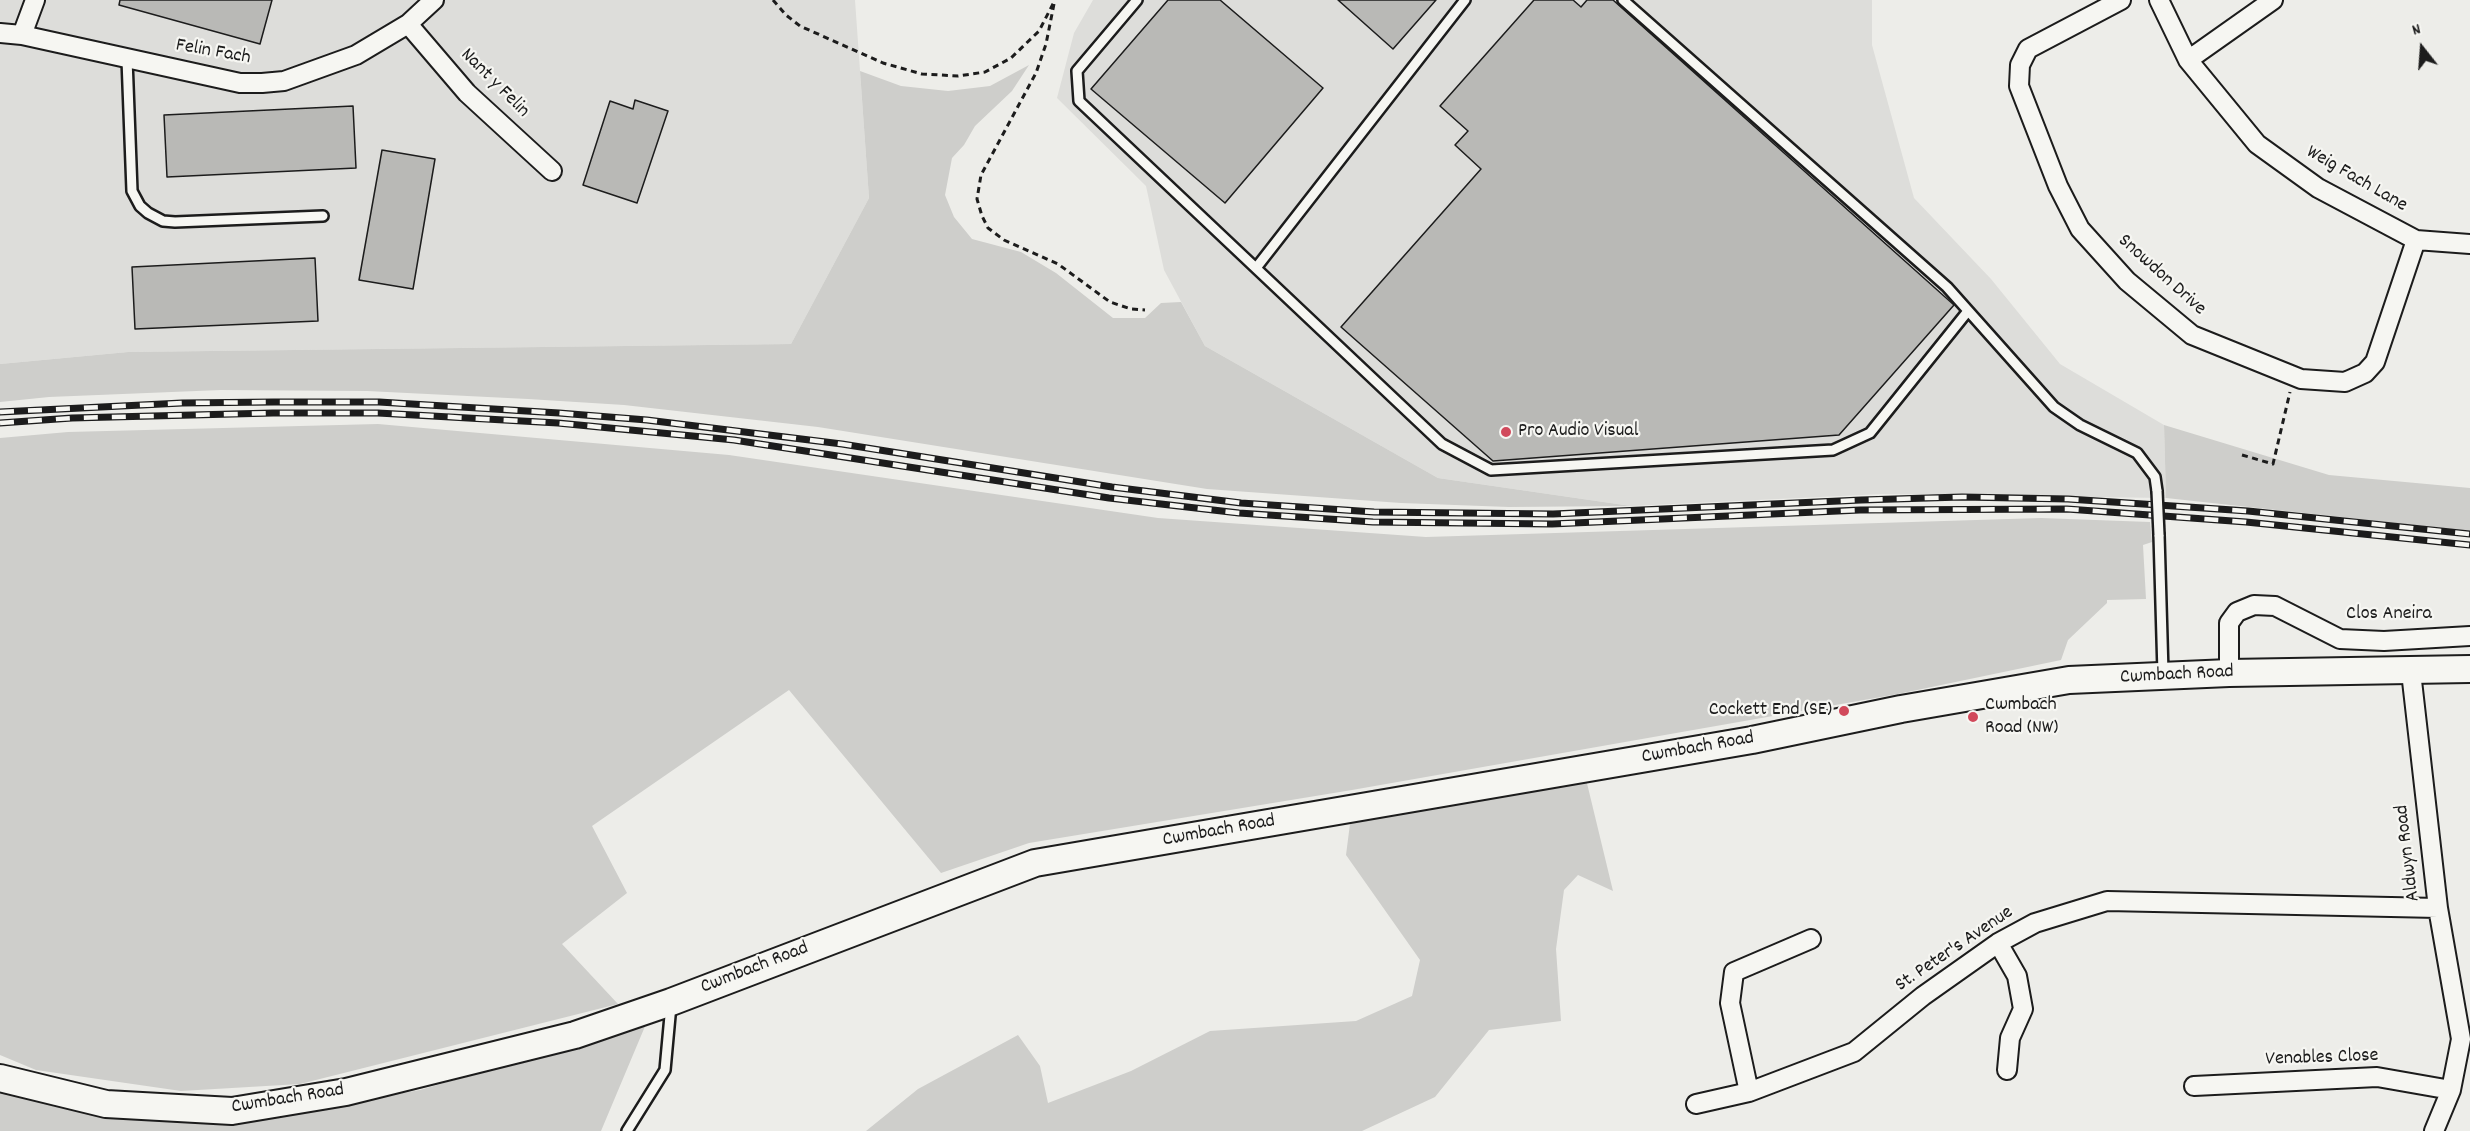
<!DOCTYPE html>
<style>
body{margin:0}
#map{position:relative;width:2470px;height:1131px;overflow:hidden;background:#edede9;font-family:Dekko,sans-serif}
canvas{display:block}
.north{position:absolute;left:2392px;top:18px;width:60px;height:60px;-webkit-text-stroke:4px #f6f6f2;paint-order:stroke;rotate:343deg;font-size:16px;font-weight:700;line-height:24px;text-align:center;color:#1c1c1c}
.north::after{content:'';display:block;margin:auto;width:21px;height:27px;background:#1c1c1c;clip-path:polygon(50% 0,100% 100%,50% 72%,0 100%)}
</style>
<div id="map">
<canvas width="2470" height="1131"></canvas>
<div class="north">N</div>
</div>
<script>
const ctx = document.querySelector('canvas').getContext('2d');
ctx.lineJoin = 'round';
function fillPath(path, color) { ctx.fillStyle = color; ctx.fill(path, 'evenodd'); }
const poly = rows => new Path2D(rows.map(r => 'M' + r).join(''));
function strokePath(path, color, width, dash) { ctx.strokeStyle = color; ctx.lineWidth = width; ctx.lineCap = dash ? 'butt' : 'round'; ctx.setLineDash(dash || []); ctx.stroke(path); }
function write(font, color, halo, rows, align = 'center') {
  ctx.font = font + ' Dekko,sans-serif'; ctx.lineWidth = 4.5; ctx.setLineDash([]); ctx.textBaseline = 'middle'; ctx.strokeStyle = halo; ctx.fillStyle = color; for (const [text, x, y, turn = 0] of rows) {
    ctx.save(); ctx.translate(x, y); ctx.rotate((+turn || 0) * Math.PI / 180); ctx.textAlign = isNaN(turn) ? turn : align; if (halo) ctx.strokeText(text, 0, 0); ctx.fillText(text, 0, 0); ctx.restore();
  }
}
fillPath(poly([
 [0,0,855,0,869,198,791,344,128,352,0,364],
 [1093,0,1872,0,1872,45,1914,198,1991,279,2060,364,2164,425,2166,498,1883,494,1631,506,1438,478,1205,346,1164,270,1146,186,1057,98,1074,33]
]), '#ddddda');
fillPath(poly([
 [1029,65,1012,91,975,126,964,145,952,158,945,195,954,217,972,239,1021,252,1056,273,1113,318,1145,318,1161,303,1181,302,1205,346,1438,478,1631,506,1509,507,1401,503,1207,489,818,427,624,405,528,399,367,391,221,390,49,397,0,402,0,364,128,352,791,344,869,198,860,71,901,86,948,91,990,86],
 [378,424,729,455,1158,518,1426,537,2041,518,2150,522,2152,542,2143,545,2146,599,2107,600,2107,603,2068,640,2061,660,1898,694,1352,790,1029,843,941,873,789,690,592,826,627,893,562,944,618,1004,300,1084,181,1091,36,1070,0,1055,0,438,68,432],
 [2164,425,2329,475,2470,488,2470,531,2166,498],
 [1585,775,1613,891,1578,875,1564,890,1556,949,1561,1021,1489,1030,1435,1097,1362,1131,866,1131,918,1089,1018,1035,1040,1066,1048,1103,1131,1071,1210,1031,1356,1021,1412,996,1420,960,1346,855,1351,816],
 [646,1024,601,1131,0,1131,0,1079,261,1118,420,1090]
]), '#cececb');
const building = poly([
 [120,0,272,0,260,44,119,5,120,0],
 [1168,0,1220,0,1323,88,1225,203,1091,89,1168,0],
 [1338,0,1436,0,1393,49,1338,0],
 [1534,0,1573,0,1581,7,1587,0,1613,0,1954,305,1839,435,1493,461,1341,327,1481,169,1455,145,1468,131,1440,106,1534,0],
 [635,100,668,111,637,203,583,185,610,101,633,109,635,100],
 [353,106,356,168,167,177,164,115,353,106],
 [382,150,435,159,413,289,359,280,382,150],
 [315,258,318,321,135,329,132,267,315,258]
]);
fillPath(building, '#b9b9b6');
strokePath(building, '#1c1c1c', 1.5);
const service = poly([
 [1137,0,1077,71,1079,101,1442,444,1491,470,1833,450,1870,433,1968,311],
 [1623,0,1947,287,2054,407,2080,425,2137,453,2155,477,2157,491],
 [127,59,132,191,140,206,148,213,163,221,175,222,323,216],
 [1256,268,1465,0],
 [2159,535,2163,673],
 [627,1131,665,1070,671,1005]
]);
const minor = poly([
 [2121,0,2028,49,2020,65,2019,86,2058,186,2080,229,2127,281,2192,335,2301,379,2345,382,2365,373,2375,362,2416,240],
 [2159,0,2188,60,2257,144,2318,188,2416,240,2470,244],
 [408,24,467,93,552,171],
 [0,33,22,35,240,83,262,83,284,81,356,55,408,24,434,0],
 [22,35,35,0],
 [2188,60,2273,0],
 [2411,672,2438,908,2461,1039,2451,1090,2434,1131],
 [2229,673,2229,623,2237,612,2254,605,2275,606,2340,639,2384,641,2470,636],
 [1998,943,2017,976,2023,1009,2010,1038,2007,1070],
 [2194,1086,2377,1077,2451,1090],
 [1749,1092,1730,1003,1734,972,1811,939],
 [1696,1104,1749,1092,1854,1052,1923,996,1998,943,2035,923,2107,901,2438,908]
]);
const secondary = poly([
 [0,1078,106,1104,232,1111,346,1092,575,1035,671,1002,1035,863,1752,740,1901,709,2069,680,2229,673,2470,669]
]);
strokePath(service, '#1c1c1c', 14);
strokePath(minor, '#1c1c1c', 22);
strokePath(secondary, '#1c1c1c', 30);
strokePath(poly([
 [773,0,786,15,800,26,883,63,922,74,958,76,985,72,1011,58,1039,31,1055,0],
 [1054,4,1046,44,1036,73,981,175,977,199,982,216,988,228,1004,240,1058,264,1110,302,1131,309,1145,310],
 [2242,455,2273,464,2290,392]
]), '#1c1c1c', 3, [6, 4.5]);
strokePath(service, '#f6f6f2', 9);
strokePath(minor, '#f6f6f2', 18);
strokePath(secondary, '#f6f6f2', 26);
const rail = poly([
 [0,412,182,403,274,402,379,402,559,413,647,420,842,444,1112,487,1241,503,1374,512,1553,514,1861,500,1962,497,2068,499,2248,511,2470,534],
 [0,423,72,418,273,413,378,413,558,423,734,440,1109,498,1239,513,1373,522,1552,524,1860,510,2067,509,2246,522,2470,545]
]);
strokePath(rail, '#1c1c1c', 7);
strokePath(rail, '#f6f6f2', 4.5, [14]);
const serviceBridge = poly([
 [2157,491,2159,535]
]);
strokePath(serviceBridge, '#1c1c1c', 14, []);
strokePath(serviceBridge, '#f6f6f2', 9);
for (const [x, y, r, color] of [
 [1506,432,6,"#d1495b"],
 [1844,711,6,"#d1495b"],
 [1973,717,6,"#d1495b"]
]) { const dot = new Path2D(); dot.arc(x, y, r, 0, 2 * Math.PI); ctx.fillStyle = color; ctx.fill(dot); strokePath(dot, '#f6f6f2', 2); }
write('20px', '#1c1c1c', '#f6f6f2', [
 ["Felin Fach",213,53,10],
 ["Nant y Felin",494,84,45],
 ["Weig Fach Lane",2356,180,30],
 ["Snowdon Drive",2161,276,42],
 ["Clos Aneira",2389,615],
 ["Cwmbach Road",2177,676,-3],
 ["Cwmbach Road",1698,749,-10],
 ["Cwmbach Road",1219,832,-10],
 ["Aldwyn Road",2409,853,-97],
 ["St. Peter's Avenue",1955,950,-34],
 ["Cwmbach Road",755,969,-21],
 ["Venables Close",2322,1059,-2],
 ["Cwmbach Road",288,1100,-9]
]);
write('20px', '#1c1c1c', '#f6f6f2', [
 ["Pro Audio Visual",1518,432],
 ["Cwmbach",1985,706],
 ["Road (NW)",1985,729],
 ["Cockett End (SE)",1832,711,"right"]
], 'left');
</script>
